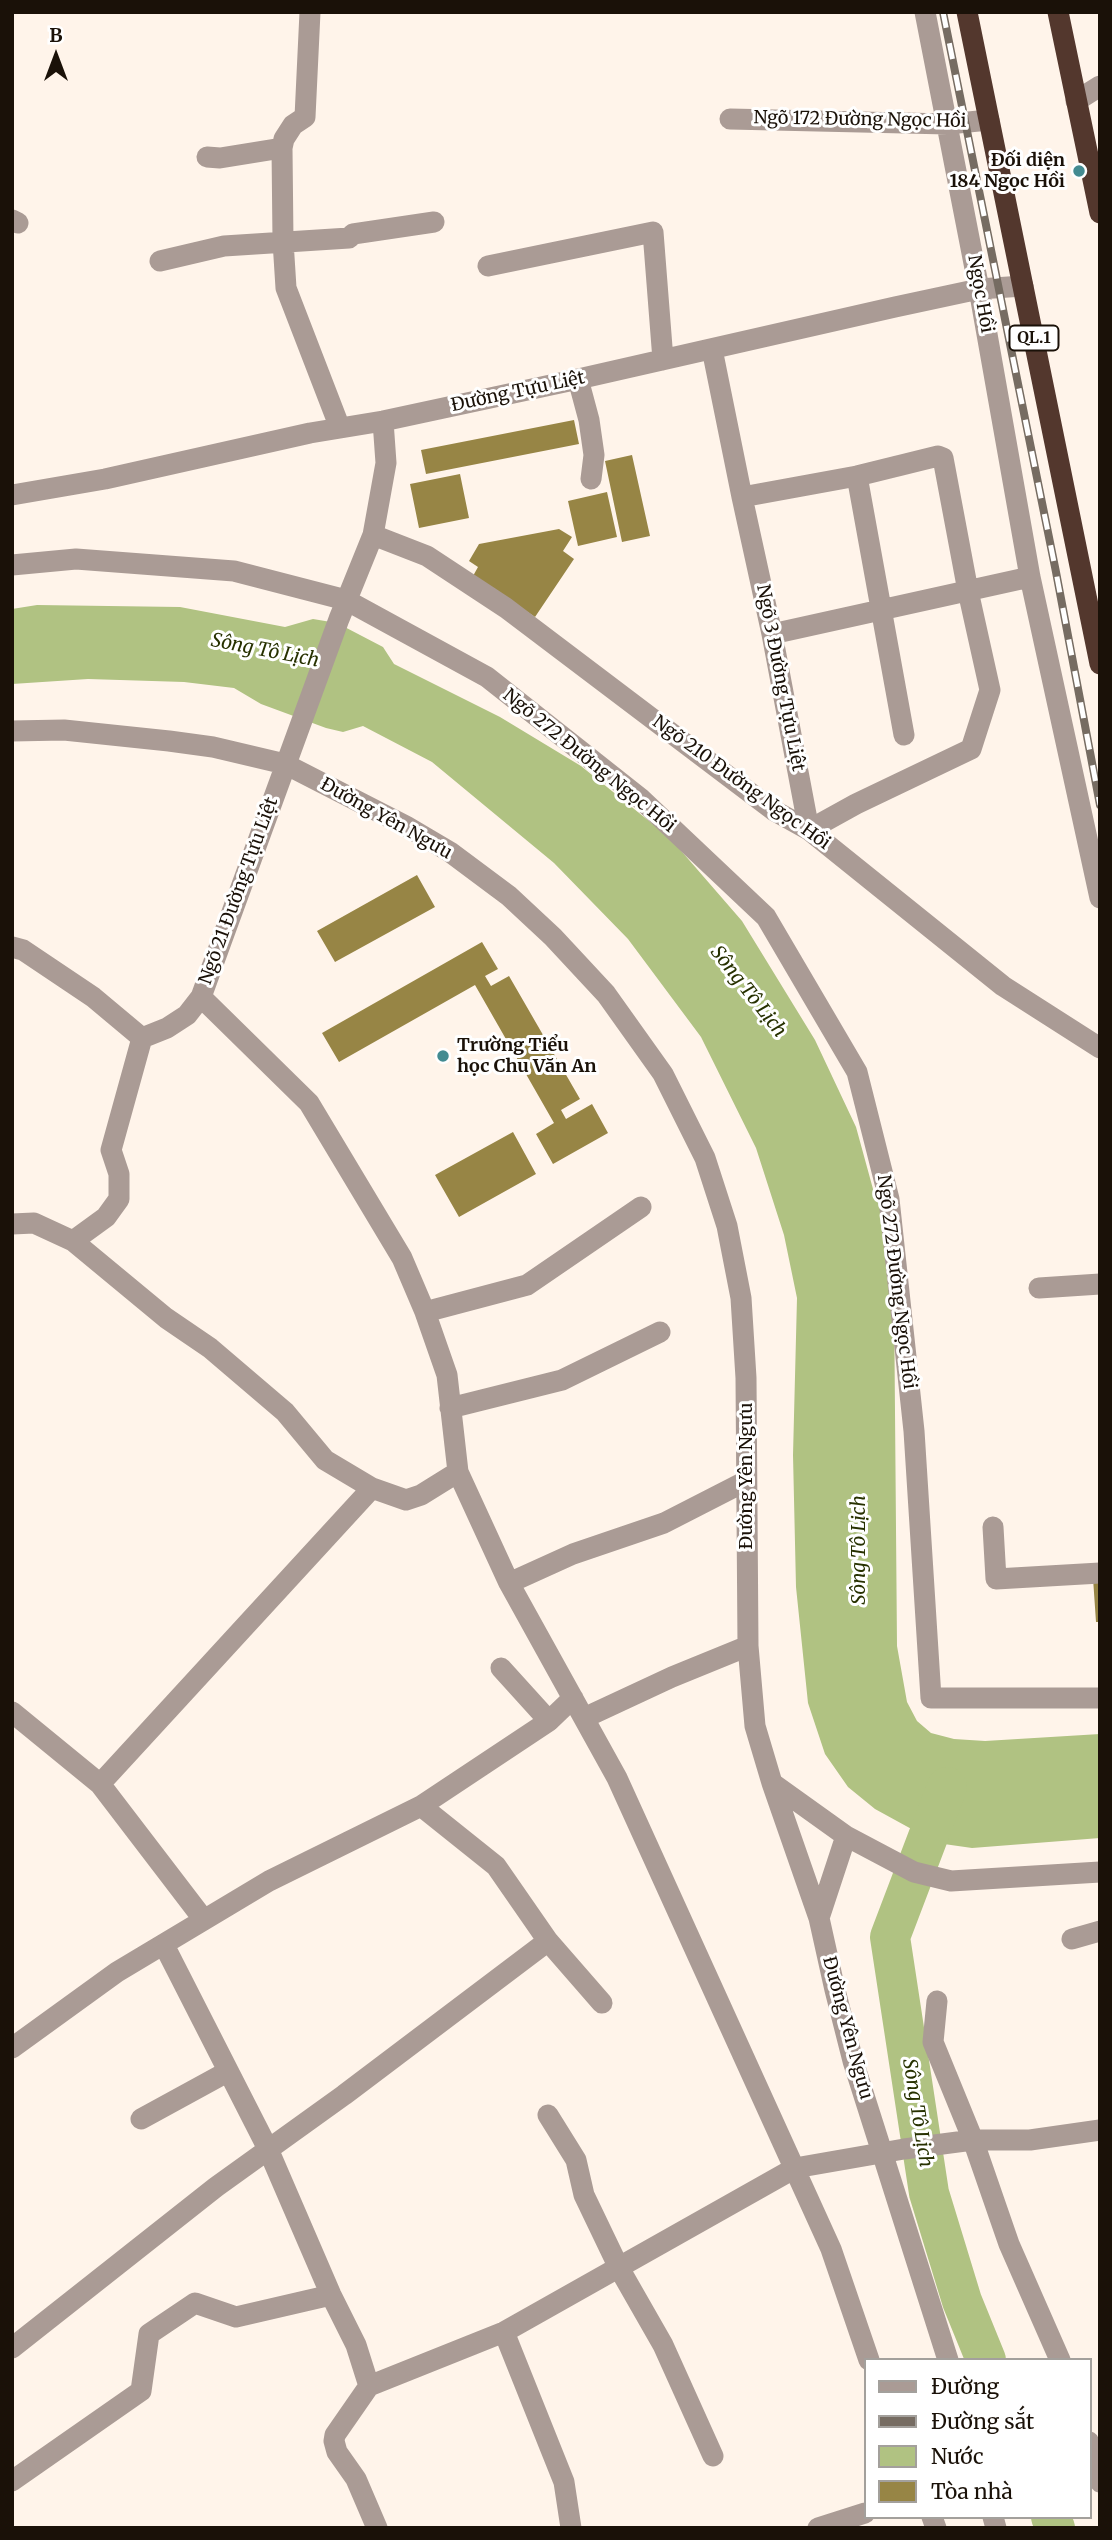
<!DOCTYPE html>
<meta charset="utf-8">
<style>
body{margin:0}
#map{position:relative;width:1112px;height:2540px;overflow:hidden;background:#fff4ea;font-family:Merriweather,serif}
canvas{display:block}
.frame{position:absolute;inset:0;border:14px solid #1a1108;pointer-events:none}
.legend{position:absolute;left:864px;top:2358px;width:228px;height:161px;box-sizing:border-box;background:#fff;border:2px solid #a3a09c;margin:0;padding:9px 12px;list-style:none;font-size:21px;color:#1a1108}
.legend li{display:flex;align-items:center;gap:14px;height:35px}
.legend b{width:35px;border:2px solid #a3a09c}
.north{position:absolute;left:21px;top:21px;width:70px;height:70px;-webkit-text-stroke:5px #fff;paint-order:stroke;rotate:0deg;font-size:19px;font-weight:700;line-height:28px;text-align:center;color:#1a1108}
.north::after{content:'';display:block;margin:auto;width:24px;height:32px;background:#1a1108;clip-path:polygon(50% 0,100% 100%,50% 72%,0 100%)}
</style>
<div id="map">
<canvas width="1112" height="2540"></canvas>
<div class="frame"></div>
<ul class="legend">
<li><b style="height:9px;background:#aa9b95"></b>Đường</li>
<li><b style="height:9px;background:#766c62"></b>Đường sắt</li>
<li><b style="height:19px;background:#b0c282"></b>Nước</li>
<li><b style="height:19px;background:#978545"></b>Tòa nhà</li>
</ul>
<div class="north">B</div>
</div>
<script>
const ctx = document.querySelector('canvas').getContext('2d');
ctx.lineJoin = 'round';
function fillPath(path, color) { ctx.fillStyle = color; ctx.fill(path, 'evenodd'); }
const poly = rows => new Path2D(rows.map(r => 'M' + r).join(''));
function strokePath(path, color, width, dash) { ctx.strokeStyle = color; ctx.lineWidth = width; ctx.lineCap = dash ? 'butt' : 'round'; ctx.setLineDash(dash || []); ctx.stroke(path); }
function write(font, color, halo, rows, align = 'center') {
  ctx.font = font + ' Merriweather,serif'; ctx.lineWidth = 6; ctx.setLineDash([]); ctx.textBaseline = 'middle'; ctx.strokeStyle = halo; ctx.fillStyle = color; for (const [text, x, y, turn = 0] of rows) {
    ctx.save(); ctx.translate(x, y); ctx.rotate((+turn || 0) * Math.PI / 180); ctx.textAlign = isNaN(turn) ? turn : align; if (halo) ctx.strokeText(text, 0, 0); ctx.fillText(text, 0, 0); ctx.restore();
  }
}
fillPath(poly([
 [37,605,180,607,285,627,313,619,337,623,383,647,394,664,500,717,581,766,670,838,742,921,815,1040,856,1127,873,1189,885,1219,894,1295,897,1646,907,1702,917,1721,931,1733,954,1739,985,1741,1100,1734,1100,1838,972,1848,937,1843,875,1809,848,1787,825,1754,808,1703,796,1587,793,1455,797,1298,784,1235,756,1148,701,1037,628,939,554,863,432,762,363,726,343,732,326,728,261,704,234,688,184,682,88,679,12,684,12,609]
]), '#b0c282');
strokePath(poly([
 [947,1787,890,1937,929,2193,962,2301,986,2360],
 [1051,2517,1055,2528]
]), '#b0c282', 40);
fillPath(poly([
 [574,420,579,444,426,474,421,450],
 [632,455,650,536,622,542,605,461],
 [460,474,469,518,419,528,410,484],
 [607,492,617,537,578,546,568,501],
 [559,529,572,537,563,551,574,559,535,617,473,576,478,567,469,561,479,544],
 [417,875,435,907,335,962,317,931],
 [482,942,498,969,485,976,491,986,509,976,580,1099,561,1110,566,1119,592,1104,608,1133,553,1164,536,1134,554,1123,475,985,339,1062,322,1033],
 [513,1132,536,1174,459,1217,435,1175],
 [1093,1578,1100,1578,1100,1622,1096,1622]
]), '#978545');
strokePath(poly([
 [310,12,305,117,293,125,284,139,282,148,283,241,286,288,340,428],
 [925,12,979,289,1030,577,1100,898],
 [1076,101,1100,86],
 [730,119,948,124,989,120],
 [207,157,220,158,282,148],
 [12,220,18,223],
 [160,261,224,246,349,238,353,234,434,222],
 [488,266,653,232,663,360],
 [712,349,742,497,772,634,809,830,856,804,971,749,990,690,968,591,943,458,938,456,857,476,742,497],
 [578,379,589,420,594,455,591,479],
 [857,476,904,735],
 [12,495,105,479,310,433,383,421,574,380,895,307,979,289,1023,286],
 [373,535,427,556,506,608,773,810,809,830,1003,986,1100,1048],
 [12,565,76,559,234,571,346,600,487,677,640,798,766,917,857,1072,889,1199,914,1431,931,1698,1100,1698],
 [772,634,1030,577],
 [12,731,64,730,169,741,213,747,285,764,406,826,450,852,509,896,553,937,606,994,663,1074,705,1158,727,1226,741,1298,746,1378,748,1646,755,1726,772,1783,819,1918,835,1990,853,2061,948,2360],
 [12,947,23,950,93,997,142,1038],
 [201,997,309,1103,402,1258,425,1312,447,1375,458,1472,509,1583,617,1778,831,2249,869,2360],
 [142,1038,167,1028,187,1015,201,997,339,619,373,535,386,463,383,421],
 [12,1224,34,1223,73,1241,106,1217,119,1199,119,1174,111,1150,142,1038],
 [73,1241,166,1318,210,1348,285,1412,325,1460,372,1488,406,1500,421,1495,458,1472],
 [1039,1288,1100,1284],
 [425,1312,527,1285,641,1207],
 [450,1408,562,1380,660,1332],
 [993,1527,996,1579,1100,1573],
 [509,1583,573,1554,664,1523,746,1481],
 [501,1668,549,1721],
 [12,1712,100,1784,204,1920],
 [584,1718,672,1677,748,1646],
 [772,1783,846,1836,914,1872,951,1881,1100,1872],
 [100,1784,372,1488],
 [421,1806,496,1866,548,1941,602,2003],
 [819,1918,846,1836],
 [1072,1939,1100,1931],
 [164,1945,268,2149,331,2295,356,2345,369,2386],
 [937,2001,933,2042,973,2140,1009,2244,1060,2360],
 [12,2048,117,1972,269,1881,421,1806,549,1721,573,1698],
 [548,2115,576,2160,584,2195,619,2268,663,2345,713,2456],
 [141,2119,227,2072],
 [504,2332,564,2482,571,2528],
 [12,2348,216,2187,344,2095,548,1941],
 [1089,2442,1100,2482],
 [12,2481,141,2391,149,2334,195,2303,236,2317,331,2295],
 [932,2517,936,2528],
 [993,2517,996,2528],
 [377,2528,356,2479,337,2452,334,2441,335,2435,369,2386,504,2332,795,2168,904,2149,973,2140,1030,2140,1100,2130],
 [818,2528,865,2513]
]), '#aa9b95', 21);
strokePath(poly([
 [967,12,1100,664],
 [1058,12,1100,213]
]), '#53372d', 21);
const rail = poly([
 [943,12,1056,572,1100,805]
]);
strokePath(rail, '#766c62', 8);
strokePath(rail, '#fff', 5, [16]);
for (const [x, y, r, color] of [
 [1079,171,7,"#438b91"],
 [443,1056,7,"#438b91"]
]) { const dot = new Path2D(); dot.arc(x, y, r, 0, 2 * Math.PI); ctx.fillStyle = color; ctx.fill(dot); strokePath(dot, '#fff', 2.5); }
for (const [x, y, w] of [
 [1034,338,49]
]) { const box = new Path2D(); box.roundRect(x - w / 2, y - 12.5, w, 25, 5); ctx.fillStyle = '#fff'; ctx.fill(box); strokePath(box, '#1a1108', 2); }
write('bold 16px', '#1a1108', null, [
 ["QL.1",1034,338]
]);
write('18px', '#1a1108', '#fff', [
 ["Ngõ 172 Đường Ngọc Hồi",860,120,1],
 ["Ngọc Hồi",980,294,80],
 ["Đường Tựu Liệt",518,392,-12],
 ["Ngõ 3 Đường Tựu Liệt",780,678,79],
 ["Ngõ 272 Đường Ngọc Hồi",589,761,39],
 ["Ngõ 210 Đường Ngọc Hồi",741,783,36],
 ["Đường Yên Ngưu",386,819,29],
 ["Ngõ 21 Đường Tựu Liệt",239,891,-70],
 ["Ngõ 272 Đường Ngọc Hồi",896,1282,83],
 ["Đường Yên Ngưu",747,1476,-90],
 ["Đường Yên Ngưu",847,2028,75]
]);
write('bold 18px', '#1a1108', '#fff', [
 ["Đối diện",1065,161],
 ["184 Ngọc Hồi",1065,182],
 ["Trường Tiểu",457,1046,"left"],
 ["học Chu Văn An",457,1067,"left"]
], 'right');
write('italic 19px', '#273100', '#fff', [
 ["Sông Tô Lịch",265,651,11],
 ["Sông Tô Lịch",748,992,52],
 ["Sông Tô Lịch",860,1550,-90],
 ["Sông Tô Lịch",917,2113,81]
]);
</script>
